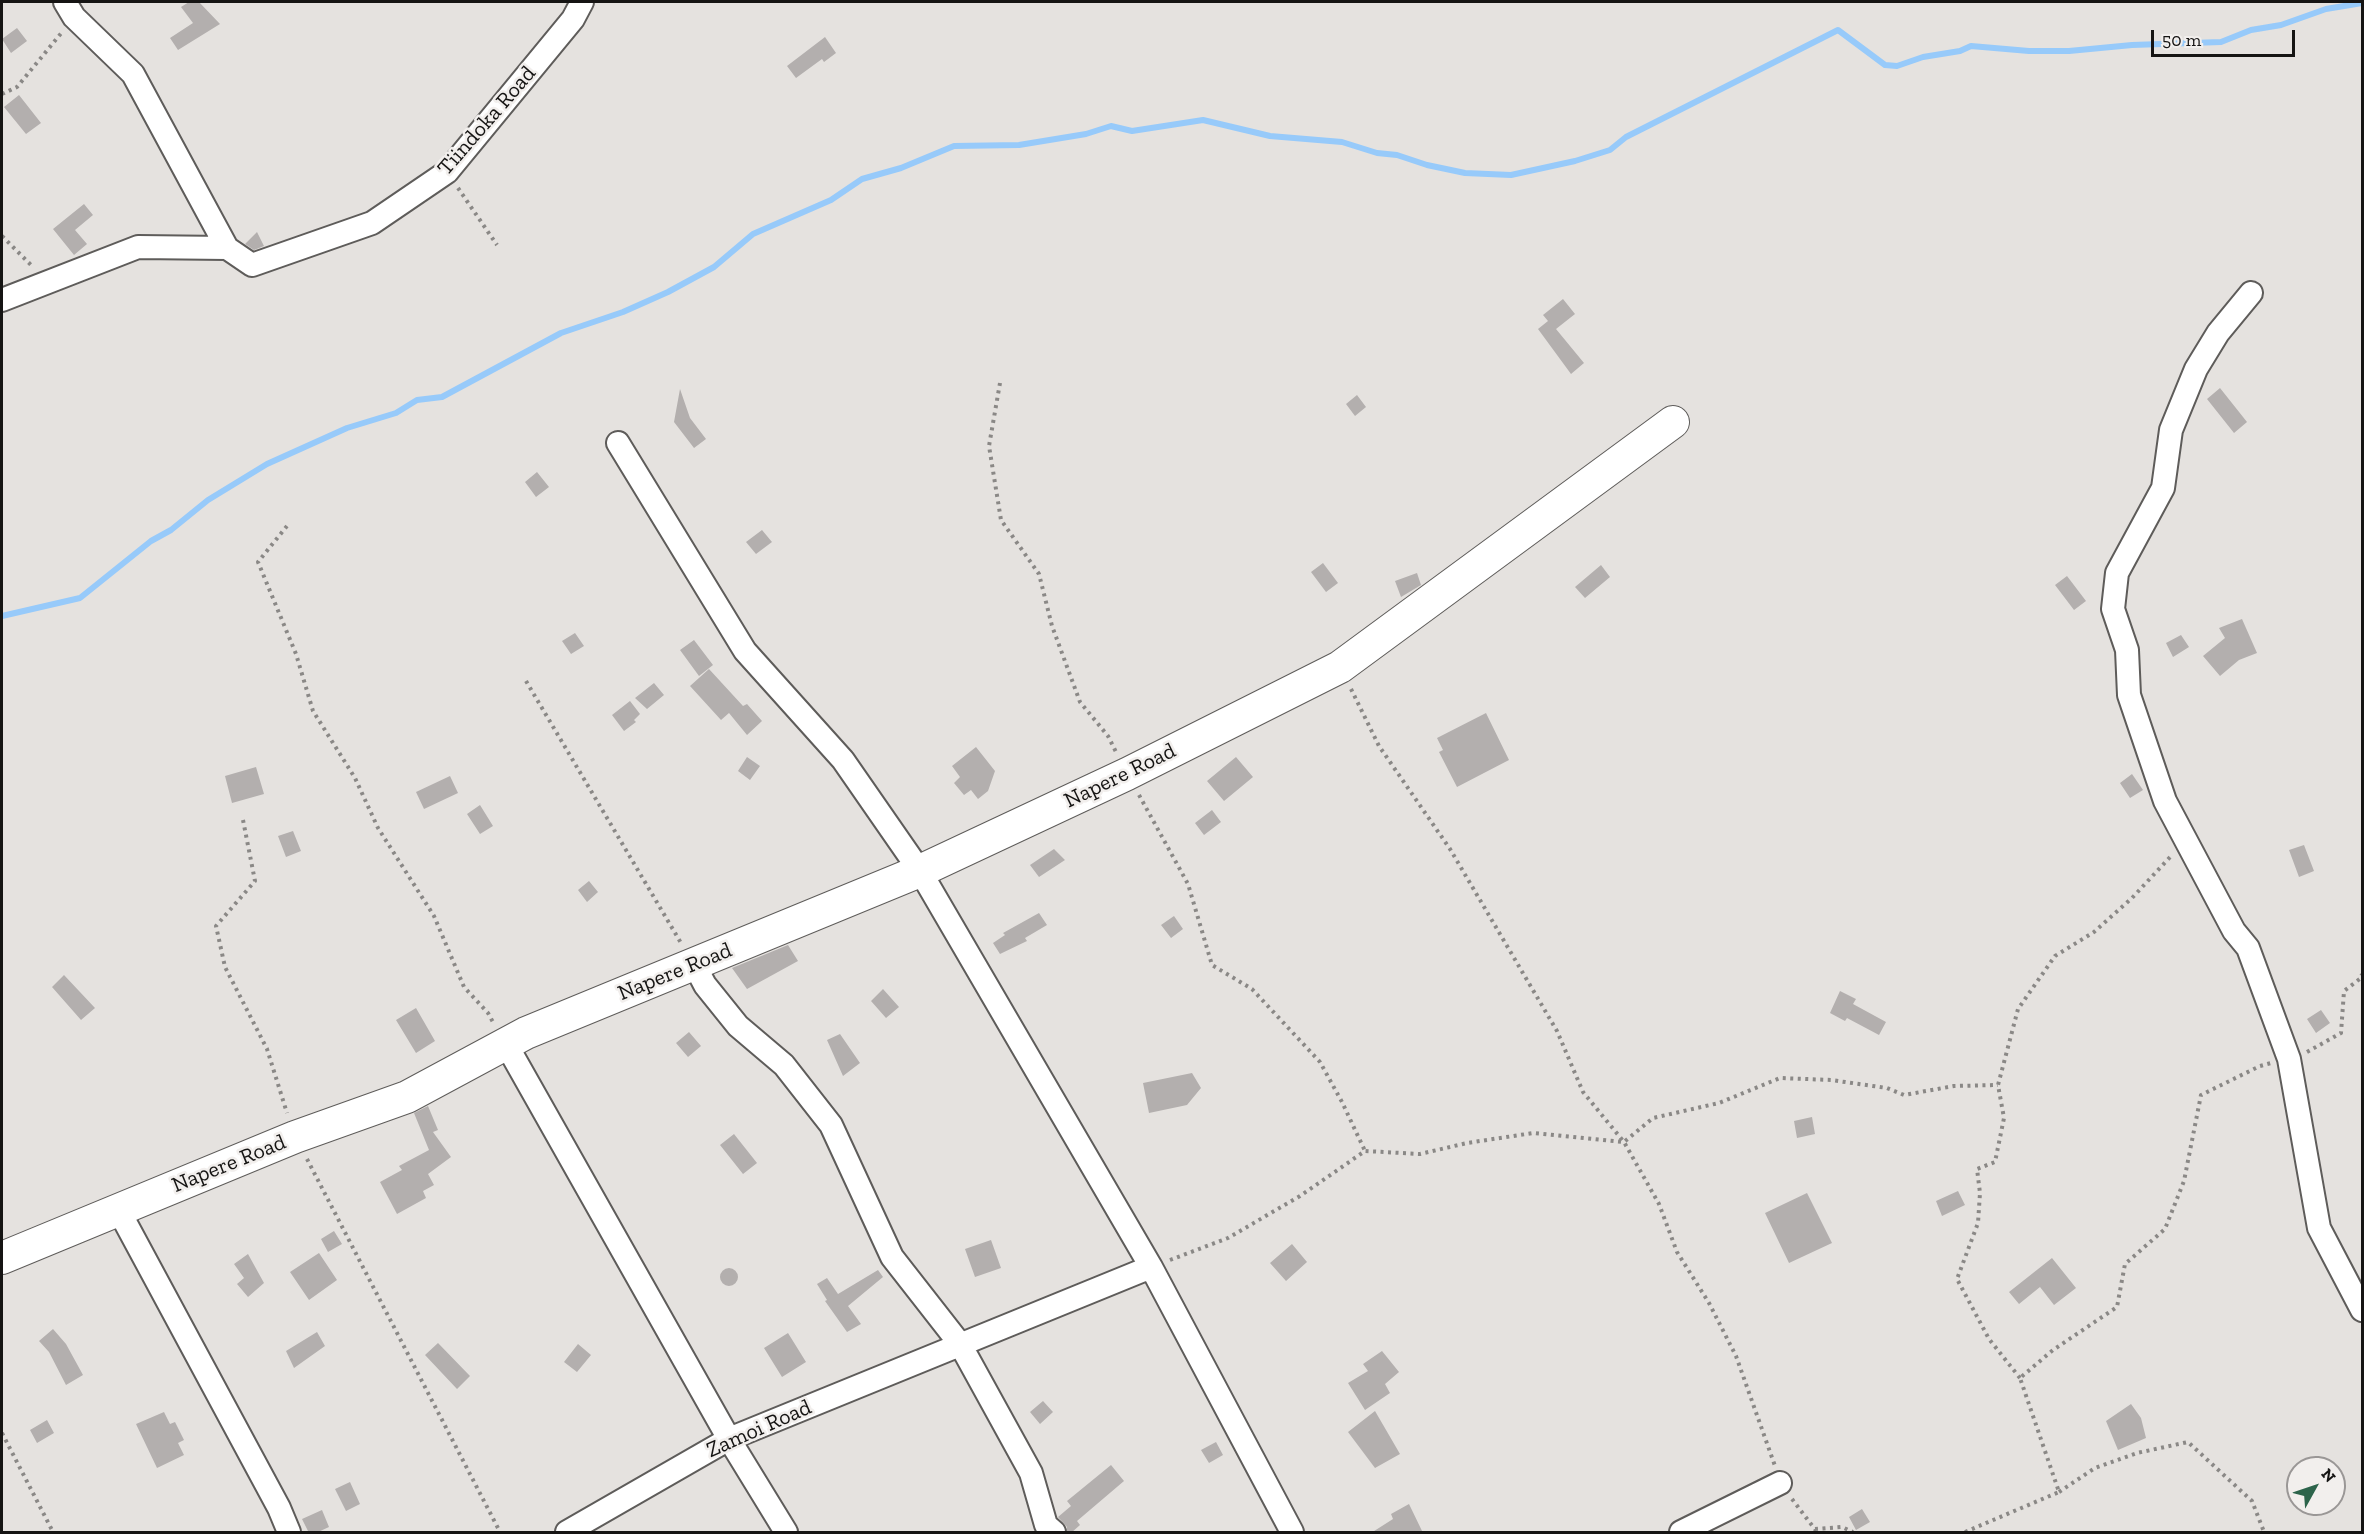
<!DOCTYPE html>
<style>
body{margin:0}
#map{position:relative;width:2364px;height:1534px;overflow:hidden;background:#e5e2df;font-family:"Zilla Slab",serif}
canvas{display:block}
.frame{position:absolute;inset:0;border:3px solid #151413;pointer-events:none}
.north{position:absolute;left:2286px;top:1456px;width:60px;height:60px;box-sizing:border-box;background:#f2efed;border:2px solid #9a9796;border-radius:50%;rotate:50deg;font-size:16px;font-weight:700;line-height:24px;text-align:center;color:#151413}
.north::after{content:'';display:block;margin:auto;width:21px;height:27px;background:#2d644b;clip-path:polygon(50% 0,100% 100%,50% 72%,0 100%)}
.scale{position:absolute;left:2151px;top:30px;width:144px;height:27px;box-sizing:border-box;border:3px solid #151413;border-top:0;padding-left:8px;font-size:18px;line-height:21px;white-space:nowrap;color:#151413;-webkit-text-stroke:4px #f2efed;paint-order:stroke}
</style>
<div id="map">
<canvas width="2364" height="1534"></canvas>
<div class="frame"></div>
<div class="north">N</div>
<div class="scale">50 m</div>
</div>
<script>
const ctx = document.querySelector('canvas').getContext('2d');
ctx.lineJoin = 'round';
const poly = rows => new Path2D(rows.map(r => 'M' + r).join(''));
function strokePath(path, color, width, dash) { ctx.strokeStyle = color; ctx.lineWidth = width; ctx.lineCap = dash ? 'butt' : 'round'; ctx.setLineDash(dash || []); ctx.stroke(path); }
function fillPath(path, color) { ctx.fillStyle = color; ctx.fill(path, 'evenodd'); }
function write(font, color, halo, rows, align = 'center') {
  ctx.font = font + ' "Zilla Slab",serif'; ctx.lineWidth = 5; ctx.setLineDash([]); ctx.textBaseline = 'middle'; ctx.strokeStyle = halo; ctx.fillStyle = color; for (const [text, x, y, turn = 0] of rows) {
    ctx.save(); ctx.translate(x, y); ctx.rotate((+turn || 0) * Math.PI / 180); ctx.textAlign = isNaN(turn) ? turn : align; if (halo) ctx.strokeText(text, 0, 0); ctx.fillText(text, 0, 0); ctx.restore();
  }
}
strokePath(poly([
 [2,616,80,598,151,541,171,530,208,500,267,464,347,428,396,413,417,400,442,397,561,333,623,312,668,292,714,267,753,234,831,200,862,179,901,168,954,146,1019,145,1086,134,1111,126,1132,131,1203,120,1270,136,1342,142,1377,153,1397,155,1427,165,1465,173,1511,175,1575,161,1610,150,1626,137,1838,30,1885,65,1897,66,1923,57,1960,51,1971,46,2029,51,2069,51,2132,45,2221,42,2251,30,2281,25,2326,9,2362,3]
]), '#97cafa', 6);
fillPath(poly([
 [189,2,199,2,220,24,178,50,170,38,193,23,181,7],
 [17,28,27,41,11,53,2,39],
 [825,37,836,53,824,62,822,59,796,78,787,66],
 [19,95,41,123,26,134,4,107],
 [84,204,93,215,75,230,87,244,74,255,53,229],
 [257,232,264,246,254,250,245,244],
 [1563,299,1575,314,1556,329,1584,363,1571,374,1538,329,1548,321,1543,315],
 [2220,388,2247,422,2234,433,2207,399],
 [680,389,690,418,706,439,694,448,674,422],
 [1357,395,1366,407,1355,416,1346,404],
 [537,472,549,487,536,497,525,482],
 [762,530,772,542,756,554,746,542],
 [1323,563,1338,583,1326,592,1311,572],
 [1601,565,1610,577,1585,598,1575,587],
 [1417,573,1421,585,1401,597,1395,581],
 [2067,576,2086,601,2074,610,2055,585],
 [2242,619,2257,653,2239,660,2220,676,2203,656,2225,638,2219,628],
 [575,633,584,646,571,654,562,641],
 [2181,635,2189,647,2173,657,2166,643],
 [694,640,713,665,699,676,680,650],
 [709,669,743,706,747,704,762,721,747,735,729,713,721,720,690,686],
 [654,683,664,695,647,709,635,698],
 [630,701,640,714,634,720,636,722,624,731,612,715],
 [1486,713,1509,760,1457,787,1439,752,1443,750,1437,738],
 [976,747,995,771,988,791,978,799,971,790,964,795,954,783,960,777,952,766],
 [747,757,760,766,750,780,738,771],
 [1236,757,1253,777,1224,801,1207,781],
 [256,767,264,794,232,803,225,776],
 [2132,774,2143,790,2130,798,2120,783],
 [450,776,458,793,424,809,416,792],
 [480,805,493,826,480,834,467,814],
 [1212,810,1221,822,1204,835,1195,823],
 [293,831,301,851,286,857,278,836],
 [2304,845,2314,871,2299,877,2289,850],
 [1054,849,1065,860,1039,877,1030,865],
 [589,881,598,892,587,902,578,890],
 [1039,913,1047,925,1025,938,1027,941,1000,954,993,943,1005,935,1003,933],
 [1174,916,1183,929,1171,938,1161,925],
 [788,945,798,961,747,989,732,968],
 [64,975,95,1008,81,1020,52,987],
 [883,989,899,1007,886,1018,871,1001],
 [1840,991,1856,999,1853,1004,1886,1022,1879,1035,1847,1018,1845,1021,1830,1013],
 [416,1008,435,1041,416,1053,396,1020],
 [2321,1010,2330,1023,2316,1033,2307,1019],
 [689,1032,701,1046,688,1057,676,1043],
 [840,1034,860,1063,843,1076,827,1040],
 [1192,1073,1201,1088,1187,1105,1149,1113,1143,1083],
 [428,1106,438,1130,433,1132,451,1157,428,1174,434,1185,423,1191,426,1198,397,1214,380,1182,402,1170,399,1166,429,1150,414,1113],
 [1812,1117,1815,1134,1797,1138,1794,1121],
 [734,1134,757,1163,743,1174,720,1145],
 [1958,1191,1965,1205,1942,1216,1936,1201],
 [1807,1193,1832,1243,1789,1263,1765,1213],
 [334,1231,342,1244,328,1252,321,1239],
 [991,1240,1001,1268,975,1277,965,1249],
 [1292,1244,1307,1262,1286,1281,1270,1263],
 [319,1253,337,1280,309,1300,290,1272],
 [248,1254,264,1283,248,1297,237,1284,244,1278,234,1264],
 [2052,1258,2076,1288,2054,1305,2040,1287,2019,1304,2009,1292],
 '720 1277a9 9 0 1 1 18 0a9 9 0 1 1-18 0Z',
 [878,1270,883,1277,848,1306,861,1324,847,1332,825,1301,827,1300,817,1284,827,1278,838,1294],
 [53,1329,66,1344,83,1375,66,1385,49,1352,39,1341],
 [317,1332,325,1346,294,1368,286,1351],
 [788,1333,806,1362,782,1377,764,1348],
 [438,1343,470,1376,457,1389,425,1355],
 [578,1344,591,1355,577,1372,564,1362],
 [1382,1351,1399,1372,1385,1384,1390,1393,1365,1410,1348,1383,1368,1371,1363,1364],
 [1043,1401,1053,1412,1040,1424,1030,1412],
 [2131,1404,2141,1418,2146,1438,2118,1450,2106,1421],
 [1375,1411,1400,1454,1375,1468,1348,1432],
 [164,1412,170,1424,175,1422,184,1440,178,1443,184,1455,157,1468,136,1424],
 [47,1420,54,1433,37,1443,30,1430],
 [1216,1442,1223,1455,1209,1463,1201,1450],
 [1111,1465,1124,1481,1077,1521,1080,1525,1071,1533,1067,1533,1067,1527,1058,1517,1071,1506,1067,1501],
 [350,1482,360,1504,346,1511,335,1489],
 [1409,1504,1423,1533,1371,1533,1393,1519,1391,1514],
 [1862,1509,1870,1522,1856,1530,1849,1517],
 [322,1510,329,1527,316,1533,309,1533,302,1519]
]), '#b3afae');
const street = poly([
 [65,2,74,17,133,74,227,248],
 [2251,293,2218,333,2196,369,2171,430,2163,488,2117,573,2113,609,2127,650,2129,695,2165,801,2234,931,2248,948,2289,1059,2319,1228,2362,1310],
 [2,300,138,247,227,248,252,265,372,223,447,172,573,19,582,2],
 [694,964,705,985,738,1026,784,1065,831,1125,892,1257,960,1344,1031,1473,1046,1525,1054,1532],
 [506,1044,729,1439,786,1532],
 [118,1209,279,1508,289,1532],
 [1151,1267,1292,1532],
 [567,1532,729,1439,1151,1267,920,871,843,760,745,651,618,443],
 [1681,1532,1780,1483]
]);
const secondary = poly([
 [2,1258,295,1137,407,1097,526,1033,920,871,1127,774,1340,667,1673,422]
]);
strokePath(street, '#5e5c5a', 26);
strokePath(secondary, '#5e5c5a', 34);
strokePath(poly([
 [2,94,17,87,63,31],
 [458,188,497,245],
 [2,236,33,267],
 [1000,383,989,446,1001,520,1039,574,1052,626,1080,702,1108,736,1117,754],
 [287,526,258,562,296,654,313,711,355,778,378,828,434,916,464,987,488,1013,494,1024],
 [526,681,681,943],
 [1351,689,1379,746,1450,849,1557,1031,1583,1092,1624,1142,1659,1204,1677,1252,1709,1303,1736,1356,1775,1466],
 [1139,795,1188,884,1212,965,1252,989,1320,1062,1342,1102,1365,1151],
 [243,820,255,881,216,926,225,967,267,1049,287,1113],
 [2307,1052,2341,1033,2344,991,2361,978,2362,974],
 [307,1159,500,1532],
 [1170,1260,1228,1238,1300,1196,1365,1151,1420,1154,1467,1143,1533,1133,1624,1142,1653,1118,1719,1103,1780,1078,1831,1080,1887,1088,1904,1095,1954,1086,1998,1085],
 [2020,1378,1989,1339,1957,1279,1978,1223,1980,1193,1977,1169,1995,1162,2004,1118,1998,1085,2018,1009,2055,956,2094,932,2132,898,2171,856],
 [2,1433,53,1532],
 [2059,1492,2095,1468,2137,1453,2188,1442,2252,1501,2264,1532],
 [1792,1499,1817,1532],
 [1815,1529,1842,1527,1853,1532],
 [1965,1532,2059,1492,2020,1378,2053,1350,2117,1307,2125,1264,2165,1229,2184,1181,2201,1095,2260,1066,2271,1063]
]), '#8a8886', 4, [3, 4.5]);
strokePath(street, '#fff', 22);
strokePath(secondary, '#fff', 32);
write('22px', '#151413', '#f2efed', [
 ["Tiindoka Road",487,121,-49],
 ["Napere Road",1120,776,-26],
 ["Napere Road",675,972,-22],
 ["Napere Road",229,1164,-22],
 ["Zamoi Road",759,1429,-24]
]);
</script>
